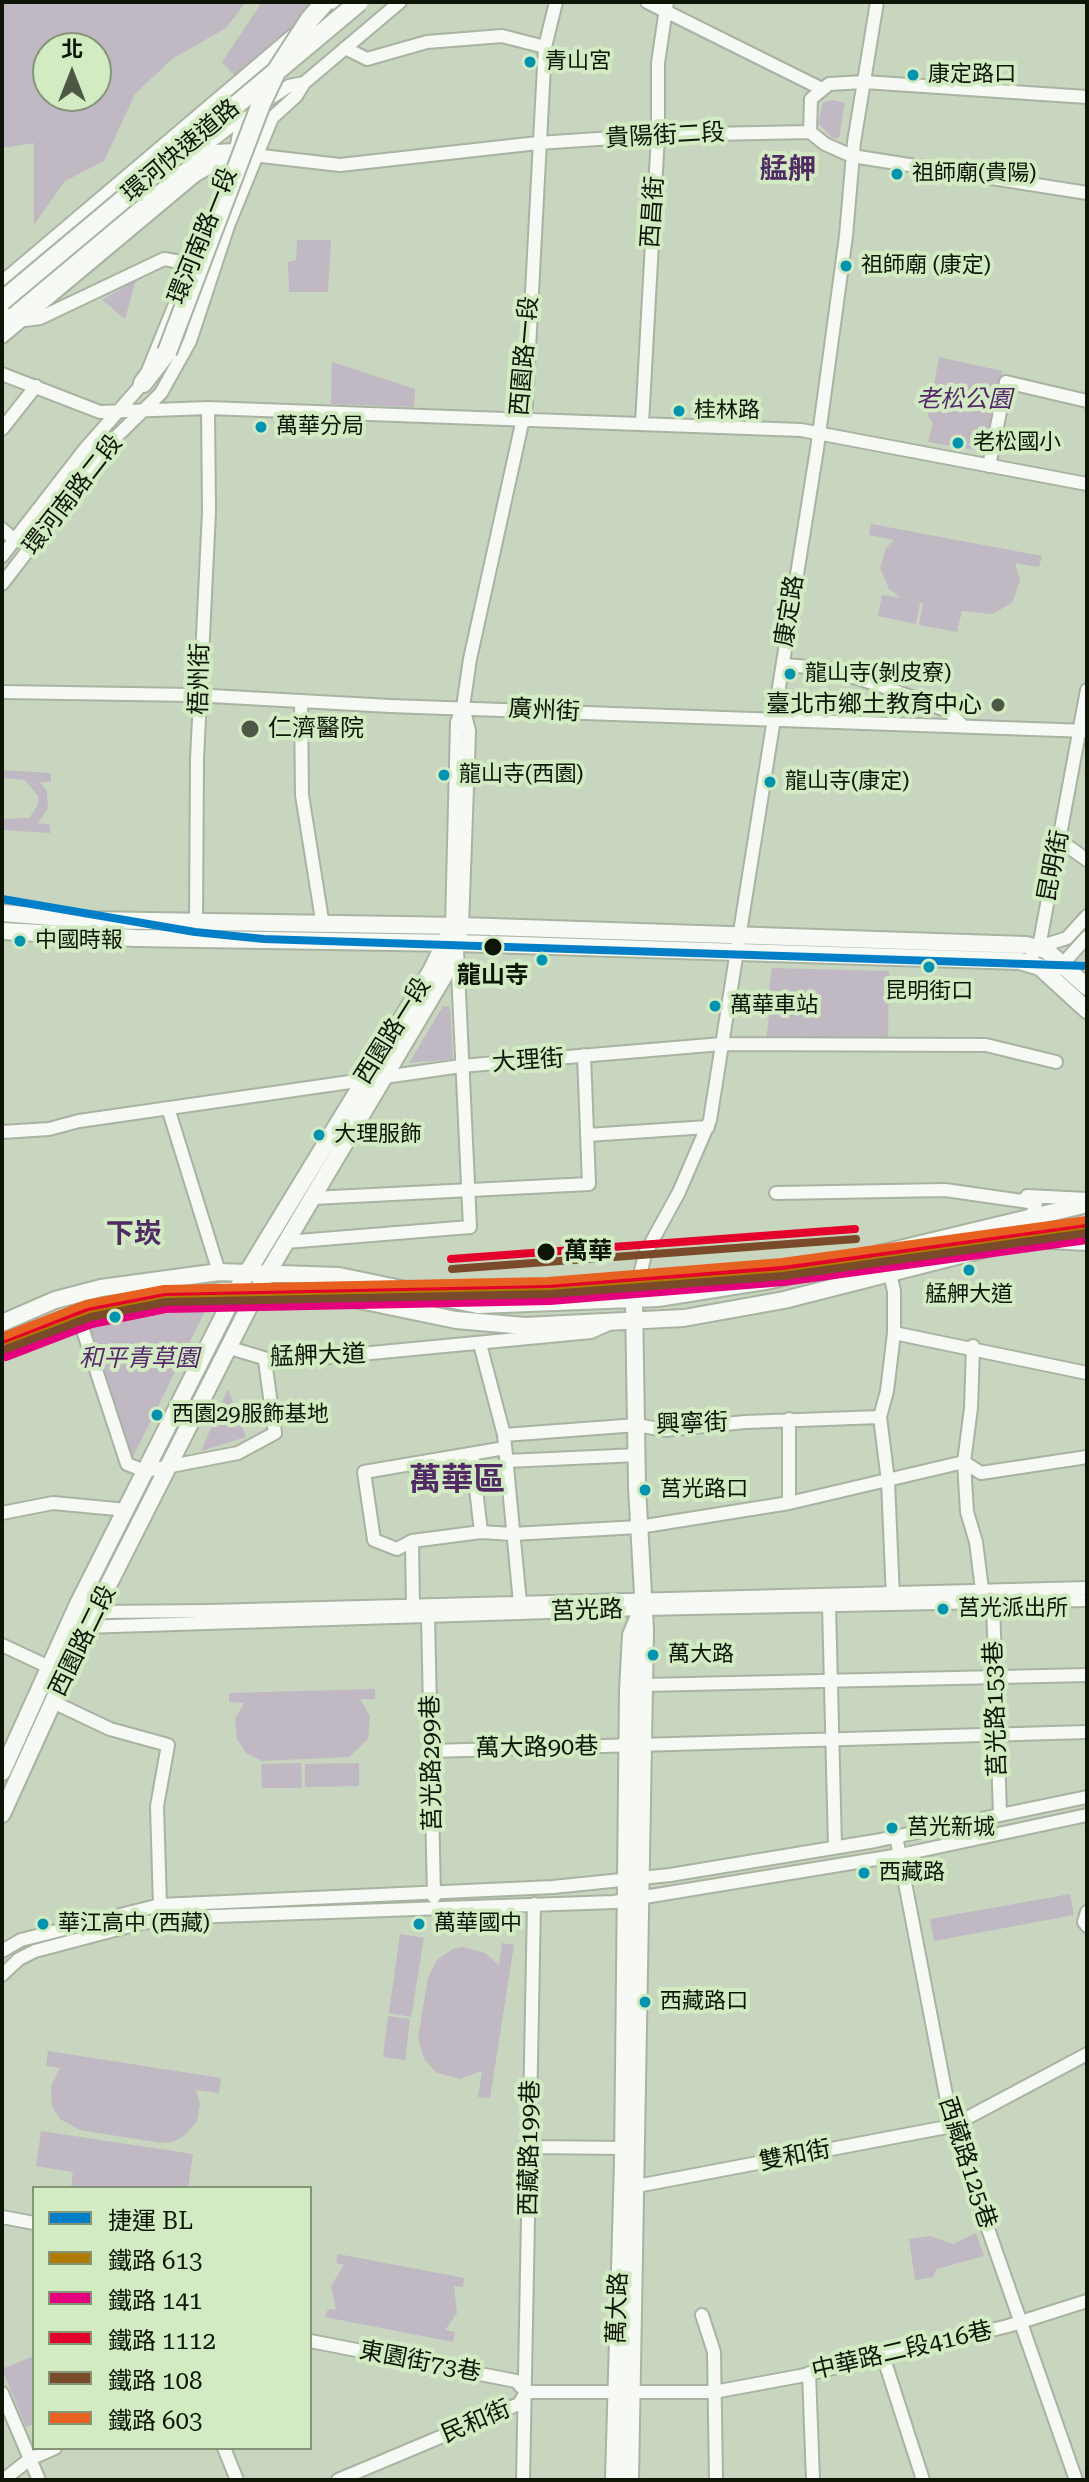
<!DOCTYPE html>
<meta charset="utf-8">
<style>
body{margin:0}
#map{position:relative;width:1089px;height:2482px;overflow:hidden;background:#c8d5bf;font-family:"Roboto Serif","Noto Sans TC",serif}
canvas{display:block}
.frame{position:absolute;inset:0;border:4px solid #0d1507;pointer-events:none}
.legend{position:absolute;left:32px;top:2186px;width:280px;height:264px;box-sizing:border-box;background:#d3ebc2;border:2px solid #849577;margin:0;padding:10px 14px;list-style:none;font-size:24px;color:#0d1507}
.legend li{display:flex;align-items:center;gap:16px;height:40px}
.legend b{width:40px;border:2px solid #849577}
.north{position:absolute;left:32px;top:32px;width:80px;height:80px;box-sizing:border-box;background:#d3ebc2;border:2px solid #849577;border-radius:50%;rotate:0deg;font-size:22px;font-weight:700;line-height:32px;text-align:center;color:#0d1507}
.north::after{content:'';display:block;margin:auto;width:28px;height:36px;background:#4e5847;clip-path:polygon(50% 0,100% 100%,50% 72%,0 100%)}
</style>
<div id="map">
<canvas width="1089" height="2482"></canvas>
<div class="frame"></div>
<ul class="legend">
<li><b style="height:10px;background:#007ec7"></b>捷運 BL</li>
<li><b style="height:10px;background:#b17a02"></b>鐵路 613</li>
<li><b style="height:10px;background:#e5007d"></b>鐵路 141</li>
<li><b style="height:10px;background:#e4002b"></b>鐵路 1112</li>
<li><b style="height:10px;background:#7a4b2a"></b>鐵路 108</li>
<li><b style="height:10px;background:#e76121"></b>鐵路 603</li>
</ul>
<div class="north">北</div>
</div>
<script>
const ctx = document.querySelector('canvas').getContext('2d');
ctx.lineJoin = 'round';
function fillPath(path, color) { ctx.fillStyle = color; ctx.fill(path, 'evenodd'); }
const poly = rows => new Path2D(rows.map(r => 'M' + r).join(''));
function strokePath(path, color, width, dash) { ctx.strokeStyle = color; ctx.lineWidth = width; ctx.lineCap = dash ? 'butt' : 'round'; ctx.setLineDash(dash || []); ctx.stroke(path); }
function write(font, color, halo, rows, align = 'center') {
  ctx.font = font + ' "Roboto Serif","Noto Sans TC",serif'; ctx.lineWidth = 8; ctx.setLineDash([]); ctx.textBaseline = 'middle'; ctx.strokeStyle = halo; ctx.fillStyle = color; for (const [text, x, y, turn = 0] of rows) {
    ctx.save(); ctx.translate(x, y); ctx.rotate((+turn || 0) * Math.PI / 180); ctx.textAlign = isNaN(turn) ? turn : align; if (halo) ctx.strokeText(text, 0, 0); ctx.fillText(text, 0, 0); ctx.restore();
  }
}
fillPath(poly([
 [2,2,246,2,226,28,172,59,135,94,104,161,65,181,34,225,34,143,2,148],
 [48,48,96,48,96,96,48,96],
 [262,2,328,2,241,82,222,62],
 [833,100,845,103,839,138,832,138,818,123,823,103],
 [297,240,331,240,328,292,289,292,288,262,296,260],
 [136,280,125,319,102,300],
 [939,357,1002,371,987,452,928,442,933,423,928,416],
 [332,362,415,389,414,407,331,404],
 [871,524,1042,556,1039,567,1015,563,1020,581,1012,603,992,614,962,611,957,632,919,625,923,603,920,603,916,624,878,616,882,595,901,598,889,589,880,568,886,548,894,540,869,535],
 [2,770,51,773,51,782,40,782,47,791,48,808,38,823,50,825,50,833,2,830,2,819,29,818,38,805,38,796,25,780,2,778],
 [772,968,889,971,888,1041,766,1039,770,1008,789,1010,790,999,768,996],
 [443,1006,450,1007,453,1059,409,1063],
 [207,1307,131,1461,88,1327],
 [228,1389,246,1437,201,1451],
 [375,1689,375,1699,360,1699,370,1716,368,1739,349,1757,262,1761,246,1753,237,1739,235,1719,244,1703,229,1702,229,1693],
 [301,1763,302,1788,262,1788,261,1764],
 [359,1763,359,1786,305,1787,305,1764],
 [1070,1894,1074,1915,934,1941,930,1919],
 [400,1934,424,1938,411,2017,389,2013],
 [502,1943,514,1945,490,2098,478,2097,482,2071,460,2079,437,2073,424,2059,418,2038,428,1978,437,1960,453,1949,463,1947,485,1953,499,1965],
 [388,2016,410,2019,405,2060,383,2057],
 [48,2051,221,2078,219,2093,196,2090,200,2104,197,2121,184,2136,172,2142,161,2143,80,2130,60,2119,52,2106,51,2086,60,2068,46,2066],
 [41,2131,193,2154,188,2188,71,2187,73,2172,36,2166],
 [976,2233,984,2256,937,2269,933,2277,915,2280,909,2239,930,2236,953,2244],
 [338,2254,464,2278,463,2287,454,2286,457,2313,445,2330,455,2332,453,2342,325,2317,328,2309,336,2310,331,2286,344,2265,336,2263],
 [34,2356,34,2424,26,2427,2,2369]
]), '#c0b8c3');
const minor = poly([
 [647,2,820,88],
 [318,20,340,2],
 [345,48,367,59,427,42,502,36,545,47],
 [810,132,811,99,829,84,864,82,1087,97],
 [235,155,240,129,249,112,289,86,304,83],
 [169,174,249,112],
 [2,282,292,36],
 [25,320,40,318,164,259,192,264],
 [2,337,196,175,235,153,340,165,538,143,658,135,810,132,825,144,852,156,1087,193],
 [2,374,100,412,208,408,801,430,1087,484],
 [642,423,658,135,658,63,667,2],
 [2,429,36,386],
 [989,466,1006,382,1087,401],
 [2,529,16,541],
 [2,556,85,449,143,383,182,287],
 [2,584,114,439,161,393,190,341,228,226,272,118,296,96,304,83,400,2],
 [783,665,825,668,879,685,948,711,962,725],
 [2,692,193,695,390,706,1087,731],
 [301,701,302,795,323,926],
 [1059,840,1087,860],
 [452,926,457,722,463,707,470,659,526,405,545,47,556,2],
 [462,926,469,731,463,707],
 [201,927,196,923,197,759,209,512,208,408],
 [1039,947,1067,938,1087,916],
 [1027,962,1039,947,1087,690],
 [1058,969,1087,937],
 [168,1108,219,1272],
 [2,1132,49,1129,79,1121,461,1066,722,1044,986,1045,1056,1062],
 [587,1135,708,1127],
 [776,1193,945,1190,1036,1203,1032,1215],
 [1027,1196,1087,1199],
 [313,1198,589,1184,584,1055],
 [1032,1241,1087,1244],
 [286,1242,470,1227,457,950],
 [885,1253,894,1291,894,1333,887,1391,880,1417,888,1481,893,1598],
 [634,1300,645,1254,679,1192,710,1120,817,449,846,236,854,142,877,2],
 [78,1315,127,1464,145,1471,238,1453,275,1433,265,1361],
 [894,1333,1087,1373],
 [480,1344,504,1435,520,1603],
 [230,1348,277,1362,591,1332,609,1324],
 [789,1419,789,1503],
 [504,1435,637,1425,664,1430,745,1422,880,1417],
 [472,1454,481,1532],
 [507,1461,638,1455],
 [964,1462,967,1512,976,1542,983,1597],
 [964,1462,981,1473,1087,1457],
 [477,1488,508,1485],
 [2,1513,53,1503,127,1510],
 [412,1541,397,1549,374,1540,364,1472,505,1448],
 [993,1603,1000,1814],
 [829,1605,835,1847],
 [413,1607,412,1541,481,1532,512,1534,639,1527,789,1503,964,1462,971,1408,973,1346],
 [91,1609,98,1612,209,1611,1087,1588],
 [428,1616,434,1897],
 [83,1627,642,1609,1087,1600],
 [2,1645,49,1667],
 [644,1685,1087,1675],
 [53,1702,110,1729,168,1745,157,1806,160,1905],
 [431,1751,1087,1732],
 [896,1836,952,2126,1076,2480],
 [1087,1912,1084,1922,1087,1926],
 [2,1951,21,1940,160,1905,553,1887,670,1875,875,1841,1087,1797],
 [2,1975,19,1959,35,1951,141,1923,188,1917,614,1902,900,1855,1087,1815],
 [530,2147,624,2148],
 [637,2186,952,2126,1087,2054],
 [2,2217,34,2223],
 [702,2315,714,2352,716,2480],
 [310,2341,516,2381,526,2392],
 [883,2356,923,2480],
 [809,2373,813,2480],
 [526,2392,714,2392,800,2376,1008,2326,1087,2301],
 [2,2393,39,2480],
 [224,2448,237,2480],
 [3,2480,30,2459,55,2448],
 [338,2480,519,2404,525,2394],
 [523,2480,534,1904]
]);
const major = poly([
 [2,913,87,920,462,926,1026,945,1046,950,1087,987],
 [2,931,135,938,457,943,1020,961,1040,967,1087,1010],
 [2,1323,55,1300,101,1288,219,1272,339,1276,478,1305,658,1298,771,1280,1087,1204],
 [2,1345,78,1315,140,1300,224,1291,289,1291,345,1297,456,1320,525,1326,684,1318,784,1300,1087,1223],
 [2,1772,78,1604,236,1291,431,971,449,934],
 [2,1814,87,1627,257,1291,444,976,459,936],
 [614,2480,623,2163,628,1690,631,1635,641,1611],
 [630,2480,645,1630,637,1487,634,1300]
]);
const highway = poly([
 [2,321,185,172,216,154,235,153],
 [143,383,167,352]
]);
strokePath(minor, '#a8b3a1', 16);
strokePath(major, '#a8b3a1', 20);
strokePath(highway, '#a8b3a1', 22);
strokePath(minor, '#f7f9f5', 12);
strokePath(major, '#f7f9f5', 16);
strokePath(highway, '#f7f9f5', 18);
const highwayBridge = poly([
 [2,301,359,2],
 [167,352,261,104,277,70,310,19,325,2]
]);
strokePath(highwayBridge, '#a8b3a1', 22, []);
strokePath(highwayBridge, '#f7f9f5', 18);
strokePath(poly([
 [2,1348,89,1314,165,1299,549,1291,783,1272,1087,1230]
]), '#b17a02', 8);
strokePath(poly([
 [6,1357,92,1324,166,1309,550,1301,784,1282,1087,1240]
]), '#e5007d', 8);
strokePath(poly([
 [451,1259,855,1229],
 [2,1340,88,1307,165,1292,549,1284,782,1266,1087,1223]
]), '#e4002b', 8);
strokePath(poly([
 [452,1269,856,1239],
 [6,1349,91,1317,166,1302,550,1294,783,1276,1087,1233]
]), '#7a4b2a', 8);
strokePath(poly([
 [2,1337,86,1304,164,1289,548,1281,782,1262,1086,1220]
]), '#e76121', 8);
strokePath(poly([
 [2,899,195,932,264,939,1087,966]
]), '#007ec7', 8);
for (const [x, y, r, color] of [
 [530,62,7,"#0293b0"],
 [913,75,7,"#0293b0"],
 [897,174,7,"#0293b0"],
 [846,266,7,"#0293b0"],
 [679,411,7,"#0293b0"],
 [261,427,7,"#0293b0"],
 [958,443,7,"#0293b0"],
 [790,674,7,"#0293b0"],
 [998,705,8,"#4e5847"],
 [250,729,10,"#4e5847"],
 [444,775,7,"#0293b0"],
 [770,782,7,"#0293b0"],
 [20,941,7,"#0293b0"],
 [493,947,10,"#0d1507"],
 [542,960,7,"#0293b0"],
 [929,967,7,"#0293b0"],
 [715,1006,7,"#0293b0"],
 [319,1135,7,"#0293b0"],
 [546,1252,10,"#0d1507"],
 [969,1270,7,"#0293b0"],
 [115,1317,7,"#0293b0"],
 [157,1415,7,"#0293b0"],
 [645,1490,7,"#0293b0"],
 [943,1609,7,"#0293b0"],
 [653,1655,7,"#0293b0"],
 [892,1828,7,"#0293b0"],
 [864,1873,7,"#0293b0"],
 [43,1924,7,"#0293b0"],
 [419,1924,7,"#0293b0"],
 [645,2002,7,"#0293b0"]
]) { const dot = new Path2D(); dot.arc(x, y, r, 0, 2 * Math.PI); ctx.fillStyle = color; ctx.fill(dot); strokePath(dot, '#d3ebc2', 3); }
write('22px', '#0d1507', '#d3ebc2', [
 ["青山宮",545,62],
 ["康定路口",928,75],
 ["祖師廟(貴陽)",912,174],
 ["祖師廟 (康定)",861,266],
 ["桂林路",694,411],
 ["萬華分局",276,427],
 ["老松國小",973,443],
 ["龍山寺(剝皮寮)",805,674],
 ["龍山寺(西園)",459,775],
 ["龍山寺(康定)",785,782],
 ["中國時報",35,941],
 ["昆明街口",929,992,"center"],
 ["萬華車站",730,1006],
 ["大理服飾",334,1135],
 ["艋舺大道",969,1295,"center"],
 ["西園29服飾基地",172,1415],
 ["莒光路口",660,1490],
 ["莒光派出所",958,1609],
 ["萬大路",668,1655],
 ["莒光新城",907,1828],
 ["西藏路",879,1873],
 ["華江高中 (西藏)",58,1924],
 ["萬華國中",434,1924],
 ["西藏路口",660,2002]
], 'left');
write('24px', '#0d1507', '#d3ebc2', [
 ["貴陽街二段",665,136,-3],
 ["環河快速道路",181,151,-40],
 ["西昌街",653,212,-86],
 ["環河南路一段",203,236,-68],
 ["西園路一段",525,356,-85],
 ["環河南路二段",73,495,-52],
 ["康定路",790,611,-81],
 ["梧州街",200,679,-89],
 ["廣州街",544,711,3],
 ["昆明街",1054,866,-79],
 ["西園路一段",393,1031,-58],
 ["大理街",528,1061,-4],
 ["艋舺大道",318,1356,-2],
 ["興寧街",692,1424,-2],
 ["莒光路",587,1611,-2],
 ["西園路二段",83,1641,-64],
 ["莒光路153巷",996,1709,-92],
 ["萬大路90巷",537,1748,-1],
 ["莒光路299巷",432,1763,-91],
 ["西藏路199巷",530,2148,-89],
 ["雙和街",795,2156,-11],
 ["西藏路125巷",967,2163,72],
 ["萬大路",618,2308,-88],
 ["中華路二段416巷",902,2351,-13],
 ["東園街73巷",420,2362,11],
 ["民和街",476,2422,-23]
]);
write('italic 24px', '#56266e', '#d3ebc2', [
 ["老松公園",964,400],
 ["和平青草園",139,1359]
]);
write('24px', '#0d1507', '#d3ebc2', [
 ["臺北市鄉土教育中心",982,705],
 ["仁濟醫院",268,729,"left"]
], 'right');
write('bold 24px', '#0d1507', '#d3ebc2', [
 ["龍山寺",493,976],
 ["萬華",564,1252,"left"]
]);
write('bold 28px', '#502b63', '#d3ebc2', [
 ["艋舺",788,170],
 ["下崁",134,1235]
]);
write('bold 32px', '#502b63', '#d3ebc2', [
 ["萬華區",457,1481]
]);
</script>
